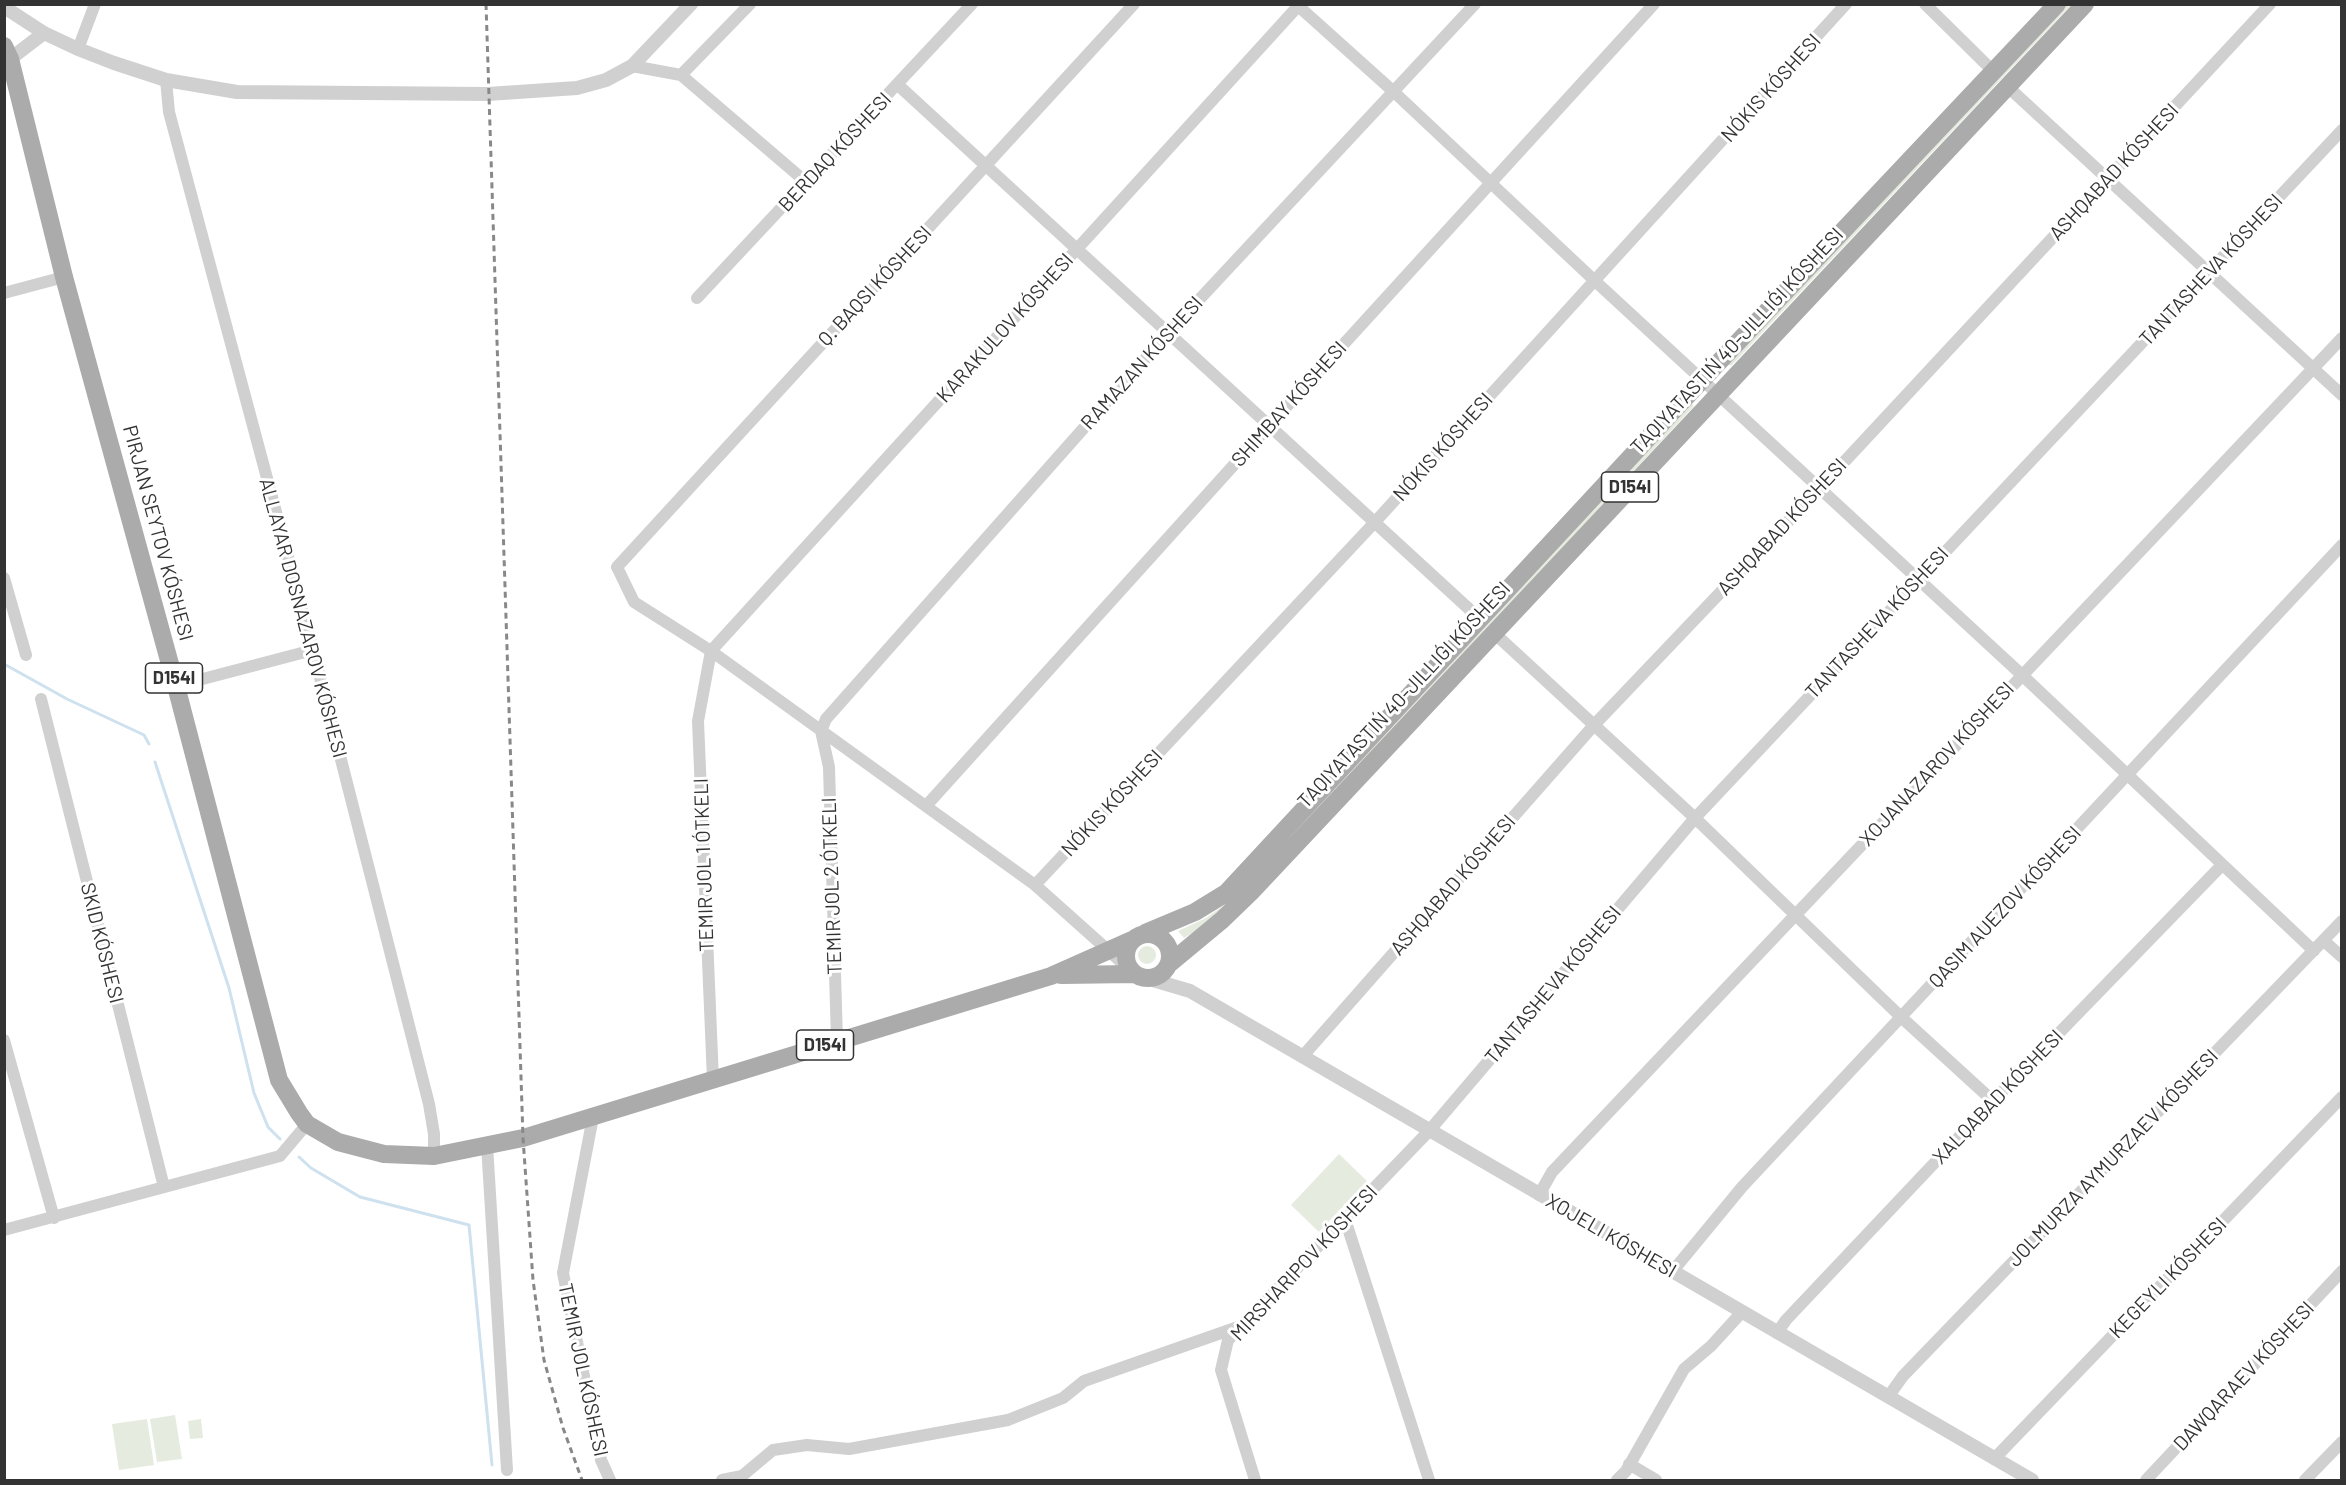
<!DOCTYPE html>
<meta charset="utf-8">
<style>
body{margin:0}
#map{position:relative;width:2346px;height:1485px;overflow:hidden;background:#fff;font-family:Barlow,sans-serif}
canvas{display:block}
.frame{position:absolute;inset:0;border:6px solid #333;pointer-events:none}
</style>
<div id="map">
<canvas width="2346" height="1485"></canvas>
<div class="frame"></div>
</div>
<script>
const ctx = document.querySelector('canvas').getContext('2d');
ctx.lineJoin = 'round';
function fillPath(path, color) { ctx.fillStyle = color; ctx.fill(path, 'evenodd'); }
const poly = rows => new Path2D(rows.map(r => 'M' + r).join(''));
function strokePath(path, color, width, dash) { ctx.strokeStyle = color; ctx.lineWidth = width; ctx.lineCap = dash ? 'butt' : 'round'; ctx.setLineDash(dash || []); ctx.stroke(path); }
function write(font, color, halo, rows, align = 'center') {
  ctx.font = font + ' Barlow,sans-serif'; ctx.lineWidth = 6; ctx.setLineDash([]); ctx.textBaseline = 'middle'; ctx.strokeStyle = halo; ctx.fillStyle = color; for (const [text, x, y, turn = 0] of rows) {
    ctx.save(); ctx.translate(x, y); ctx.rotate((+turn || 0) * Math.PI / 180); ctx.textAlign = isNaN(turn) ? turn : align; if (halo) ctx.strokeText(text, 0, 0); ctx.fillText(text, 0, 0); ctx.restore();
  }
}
fillPath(poly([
 [2066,5,2071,5,1731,366,1728,364],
 [1691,403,1694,406,1233,903,1208,924,1184,938,1178,931,1206,918,1224,905],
 '1138 955a9 9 0 1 1 18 0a9 9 0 1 1-18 0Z',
 [1339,1154,1367,1181,1319,1232,1291,1205],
 [175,1415,182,1459,157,1462,150,1419],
 [147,1419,154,1465,119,1470,112,1424],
 [201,1419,203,1438,190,1439,188,1421]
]), '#e5ecdf');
strokePath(poly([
 [4,664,67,699,144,735,149,744],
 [155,762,229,988,254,1093,268,1127,280,1139],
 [299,1157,311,1168,360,1197,469,1225,492,1465]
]), '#cee1ee', 3);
strokePath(poly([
 [1296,4,1394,92,1595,281,2022,675,2314,951],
 [1925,4,1994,72],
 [78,49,95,4],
 [632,66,681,75,806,182],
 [681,75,750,4],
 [166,80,169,112,313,650,429,1104,434,1134,434,1156],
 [898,85,1480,619],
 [2008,87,2342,395],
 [4,293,64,277],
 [697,298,972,4],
 [4,578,26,655],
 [1493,632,1695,818,1901,1017,1993,1101],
 [176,686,313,650],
 [41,699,164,1187],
 [926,806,1269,426,1654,4],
 [1035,885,1375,522,1846,4],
 [2324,941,2342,957],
 [1129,969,1035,885,711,651,634,602,617,567,1134,4],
 [4,1040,54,1218],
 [837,1041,829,767,821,731,826,719,1168,333,1475,4],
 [1302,1057,1595,724,1819,489,2270,4],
 [713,1080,698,721,711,651,1300,4],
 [593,1117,563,1273,601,1460,610,1480],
 [487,1145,507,1470],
 [1539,1195,1552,1172,2342,338],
 [1345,1219,1429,1480],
 [4,1230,280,1156,307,1124],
 [1672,1272,1742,1187,2342,545],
 [1777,1333,1786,1320,1993,1101,2222,865],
 [1888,1397,1903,1376,2342,921],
 [1994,1459,2342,1097],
 [1629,1464,1656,1480],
 [722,1480,742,1476,773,1450,807,1445,849,1449,1008,1420,1063,1398,1084,1381,1238,1327],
 [1255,1480,1221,1370,1228,1340,1429,1131,1695,818,2342,130],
 [1617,1480,1626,1471,1684,1369,1711,1346,1742,1312],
 [2146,1480,2342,1271],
 [2305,1480,2342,1442]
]), '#d0d0d0', 12);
strokePath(poly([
 [4,7,44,33,78,49,114,63,166,80,237,92,488,94,577,88,606,80,632,66,691,4],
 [10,59,44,33],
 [1146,978,1190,991,2032,1480]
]), '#d0d0d0', 14);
strokePath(poly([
 [4,46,10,59,64,277,176,686,279,1080,299,1113,307,1124,338,1142,384,1154,434,1156,523,1138,1051,976,1132,940],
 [1145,933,1195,912,1226,893,1702,380,2057,4],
 '1126 956a22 22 0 1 1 44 0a22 22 0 1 1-44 0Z',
 [1169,964,1222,920,1251,892,2085,4],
 [1061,975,1134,974]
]), '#ababab', 18);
strokePath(poly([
 [486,4,523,1138,533,1280,544,1360,563,1428,582,1480]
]), '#888', 3, [6, 4.5]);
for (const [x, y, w] of [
 [1630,487,57],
 [174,678,57],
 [825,1045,57]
]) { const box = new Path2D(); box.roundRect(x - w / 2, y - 15, w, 30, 4.5); ctx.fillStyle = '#fff'; ctx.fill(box); strokePath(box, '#333', 1.5); }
write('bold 18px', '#333', null, [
 ["D154l",1630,487],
 ["D154l",174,678],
 ["D154l",825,1045]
]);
write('20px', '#333', '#fff', [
 ["NÓKIS KÓSHESI",1771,88,-48],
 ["BERDAQ KÓSHESI",835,152,-47],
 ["ASHQABAD KÓSHESI",2114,172,-47],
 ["TANTASHEVA KÓSHESI",2211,270,-47],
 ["Q. BAQSI KÓSHESI",875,286,-47],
 ["KARAKULOV KÓSHESI",1005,328,-48],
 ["TAQIYATASTIŃ 40-JILLIǴI KÓSHESI",1737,341,-47],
 ["RAMAZAN KÓSHESI",1142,363,-48],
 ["SHIMBAY KÓSHESI",1289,404,-48],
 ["NÓKIS KÓSHESI",1443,447,-48],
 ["ASHQABAD KÓSHESI",1782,527,-47],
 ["PIRJAN SEYTOV KÓSHESI",158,533,75],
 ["ALLAYAR DOSNAZAROV KÓSHESI",303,618,75],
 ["TANTASHEVA KÓSHESI",1877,623,-47],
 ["TAQIYATASTIŃ 40-JILLIǴI KÓSHESI",1404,695,-47],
 ["XOJANAZAROV KÓSHESI",1937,764,-47],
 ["NÓKIS KÓSHESI",1112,803,-47],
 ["TEMIR JOL 1 ÓTKELI",704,865,-92],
 ["ASHQABAD KÓSHESI",1453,885,-49],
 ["TEMIR JOL 2 ÓTKELI",832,886,-92],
 ["QASIM AUEZOV KÓSHESI",2005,907,-47],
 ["SKID KÓSHESI",102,943,76],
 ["TANTASHEVA KÓSHESI",1553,985,-50],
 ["XALQABAD KÓSHESI",1998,1097,-46],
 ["JOLMURZA AYMURZAEV KÓSHESI",2113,1158,-46],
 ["XOJELI KÓSHESI",1611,1236,30],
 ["MIRSHARIPOV KÓSHESI",1304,1263,-47],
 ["KEGEYLI KÓSHESI",2168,1278,-46],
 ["TEMIR JOL KÓSHESI",583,1370,78],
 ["DAWQARAEV KÓSHESI",2244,1376,-47]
]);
</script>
